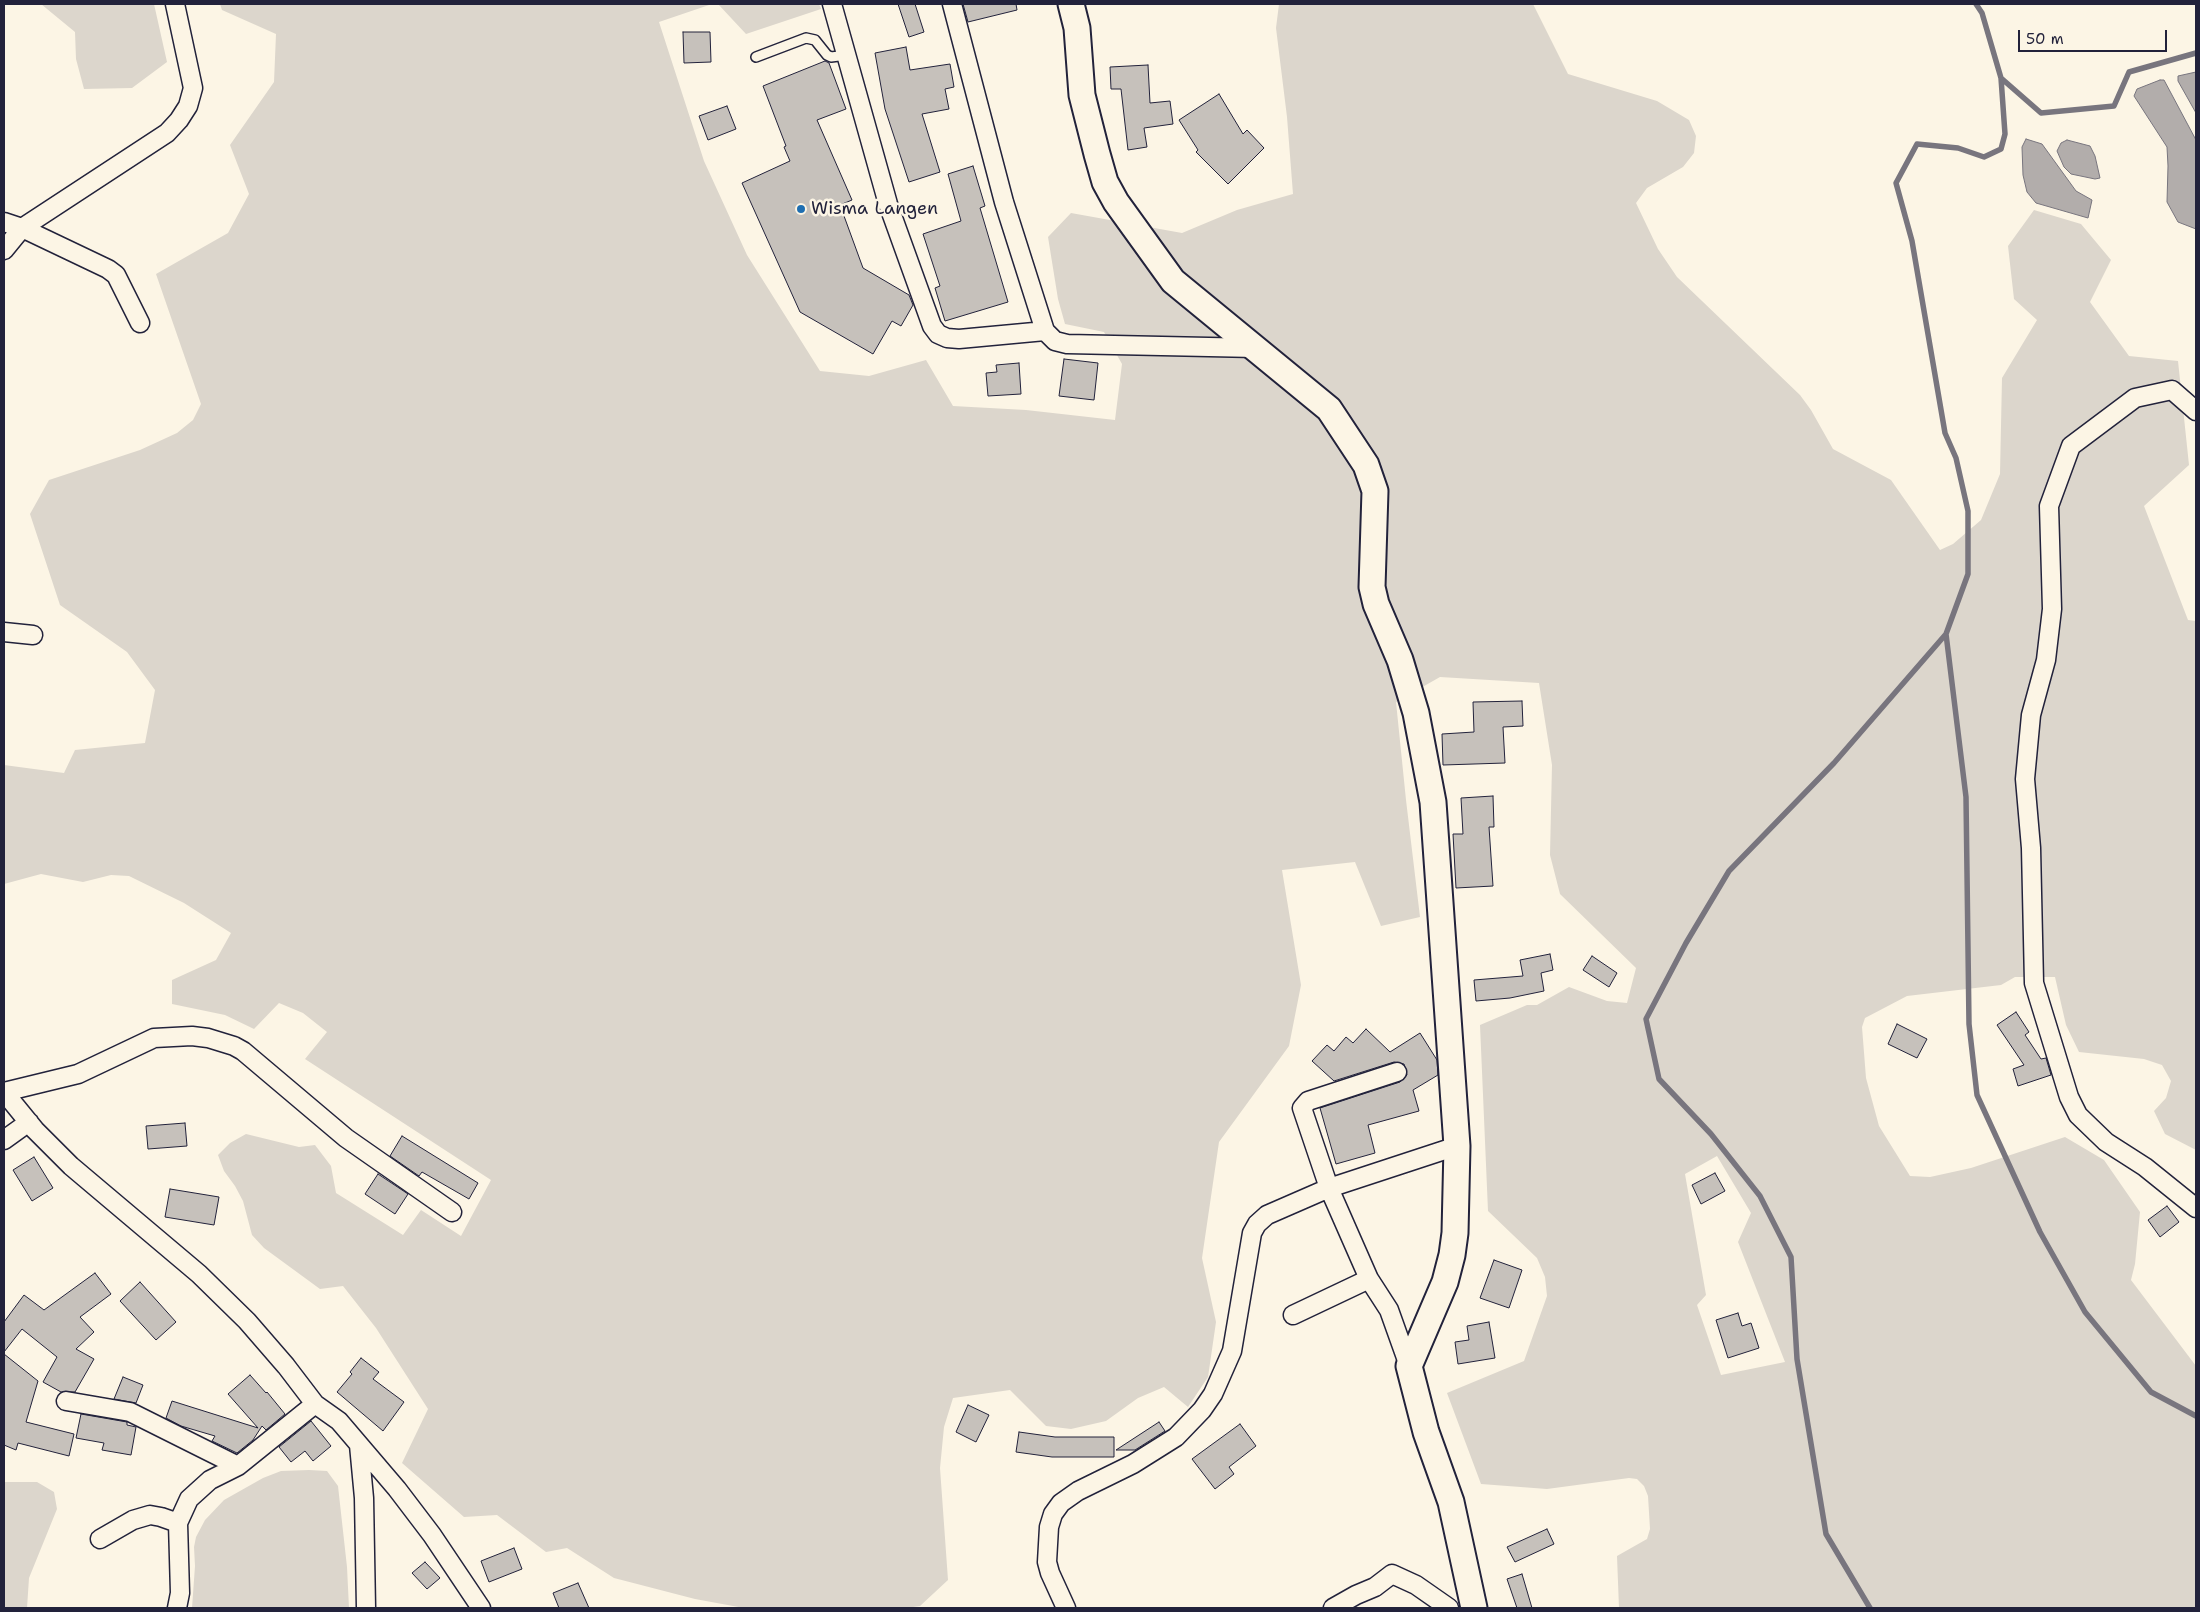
<!DOCTYPE html>
<style>
body{margin:0}
#map{position:relative;width:2200px;height:1612px;overflow:hidden;background:#fcf5e5;font-family:"Shantell Sans",sans-serif}
canvas{display:block}
.frame{position:absolute;inset:0;border:5px solid #22223b;pointer-events:none}
.scale{position:absolute;left:2018px;top:30px;width:149px;height:22px;box-sizing:border-box;border:2px solid #22223b;border-top:0;padding-left:6px;font-size:15px;line-height:18px;white-space:nowrap;color:#22223b;-webkit-text-stroke:4px #fcf5e5;paint-order:stroke}
</style>
<div id="map">
<canvas width="2200" height="1612"></canvas>
<div class="frame"></div>
<div class="scale">50 m</div>
</div>
<script>
const ctx = document.querySelector('canvas').getContext('2d');
ctx.lineJoin = 'round';
function fillPath(path, color) { ctx.fillStyle = color; ctx.fill(path, 'evenodd'); }
const poly = rows => new Path2D(rows.map(r => 'M' + r).join(''));
function strokePath(path, color, width, dash) { ctx.strokeStyle = color; ctx.lineWidth = width; ctx.lineCap = dash ? 'butt' : 'round'; ctx.setLineDash(dash || []); ctx.stroke(path); }
function write(font, color, halo, rows, align = 'center') {
  ctx.font = font + ' "Shantell Sans",sans-serif'; ctx.lineWidth = 5; ctx.setLineDash([]); ctx.textBaseline = 'middle'; ctx.strokeStyle = halo; ctx.fillStyle = color; for (const [text, x, y, turn = 0] of rows) {
    ctx.save(); ctx.translate(x, y); ctx.rotate((+turn || 0) * Math.PI / 180); ctx.textAlign = isNaN(turn) ? turn : align; if (halo) ctx.strokeText(text, 0, 0); ctx.fillText(text, 0, 0); ctx.restore();
  }
}
fillPath(poly([
 [41,4,154,4,167,62,132,88,84,89,76,59,75,32],
 [220,4,712,4,659,22,704,161,747,255,820,371,869,376,926,360,953,406,1026,410,1115,420,1122,364,1104,332,1065,324,1058,299,1048,237,1071,213,1182,233,1237,210,1293,194,1287,117,1276,28,1279,4,1533,4,1568,74,1657,101,1689,120,1696,136,1694,153,1683,167,1647,188,1636,203,1658,249,1677,277,1800,395,1811,410,1833,449,1891,480,1940,550,1953,544,1981,520,2000,474,2002,378,2037,320,2014,299,2008,246,2034,210,2081,224,2111,260,2090,302,2129,356,2178,361,2189,465,2144,506,2188,620,2196,621,2196,1150,2165,1134,2154,1111,2166,1098,2171,1081,2162,1065,2144,1059,2079,1052,2066,1025,2055,977,2015,977,2001,985,1907,996,1865,1018,1862,1027,1866,1078,1879,1126,1910,1176,1930,1177,1971,1168,2065,1137,2104,1160,2140,1212,2135,1264,2131,1280,2196,1366,2196,1608,1619,1608,1617,1556,1647,1539,1650,1529,1648,1496,1644,1486,1637,1479,1629,1478,1547,1489,1481,1484,1447,1393,1524,1361,1547,1296,1545,1277,1537,1258,1488,1211,1480,1025,1527,1005,1537,1005,1569,987,1607,1001,1627,1003,1636,968,1560,894,1550,855,1552,765,1539,683,1440,677,1396,702,1406,800,1420,917,1381,926,1355,862,1282,870,1301,985,1289,1046,1219,1142,1202,1258,1216,1322,1208,1377,1188,1407,1164,1387,1138,1398,1106,1421,1071,1429,1046,1426,1010,1390,953,1398,944,1427,940,1468,948,1580,920,1606,906,1608,744,1608,695,1599,614,1578,567,1548,546,1552,497,1515,464,1517,402,1463,428,1409,376,1328,343,1286,320,1289,264,1248,252,1235,243,1201,235,1186,224,1171,218,1155,230,1143,246,1134,299,1147,315,1145,331,1166,336,1193,403,1235,421,1210,461,1236,491,1180,305,1059,327,1032,303,1013,279,1003,254,1029,225,1015,172,1004,172,980,216,960,231,933,184,903,129,876,111,875,83,882,41,874,4,884,4,765,64,773,75,750,145,743,155,690,127,652,60,605,30,514,49,480,140,450,177,433,193,420,201,404,156,274,228,233,249,194,230,145,274,82,276,34,222,10],
 [1717,1156,1751,1213,1738,1242,1785,1362,1721,1375,1697,1305,1706,1295,1685,1174],
 [718,4,819,4,821,9,746,34],
 [309,1470,327,1471,338,1486,347,1567,349,1608,192,1608,195,1566,194,1547,196,1537,205,1520,224,1500,263,1478,281,1471],
 [4,1482,37,1482,54,1492,57,1509,29,1578,27,1608,4,1608]
]), '#dcd6cc');
const water = poly([
 [2196,72,2196,113,2178,81,2178,76,2196,72],
 [2160,80,2164,80,2196,140,2196,229,2178,222,2167,202,2168,166,2167,147,2134,96,2137,89,2160,80],
 [2026,139,2042,144,2076,191,2092,200,2088,218,2036,203,2027,192,2023,175,2022,147,2026,139],
 [2067,140,2090,146,2095,156,2100,178,2095,179,2071,174,2064,167,2057,151,2061,143,2067,140]
]);
fillPath(water, '#b2adab');
strokePath(water, '#78757e', 1);
strokePath(poly([
 [1976,4,1982,13,2001,78,2041,113,2114,106,2129,72,2196,53],
 [2001,78,2005,134,2001,149,1984,157,1958,148,1917,144,1896,183,1912,241,1945,433,1956,458,1968,511,1968,574,1946,634,1966,797,1969,1024,1977,1095,2040,1232,2085,1312,2151,1392,2196,1416],
 [1870,1608,1826,1534,1797,1359,1791,1257,1760,1196,1711,1134,1659,1079,1646,1019,1686,943,1729,871,1834,763,1946,634]
]), '#78757e', 5.5);
const building = poly([
 [898,4,915,4,924,32,909,37,898,4],
 [963,4,1016,4,1017,10,968,22,963,4],
 [683,32,710,32,711,62,684,63,683,32],
 [906,47,910,70,950,64,954,87,945,89,949,109,922,114,940,172,909,182,885,109,875,53,906,47],
 [825,61,829,63,846,109,817,120,852,200,840,205,863,268,909,295,913,305,901,326,892,321,873,354,800,312,742,183,790,161,784,147,786,146,763,86,825,61],
 [1148,65,1150,103,1170,101,1173,124,1144,128,1147,147,1128,150,1121,89,1111,89,1110,67,1148,65],
 [1219,94,1243,134,1247,130,1264,148,1228,184,1196,152,1198,150,1179,120,1219,94],
 [727,106,736,129,708,140,699,116,727,106],
 [973,166,985,206,980,208,1008,302,945,321,935,288,940,286,923,234,961,221,948,174,973,166],
 [1064,359,1098,363,1094,400,1059,396,1064,359],
 [1019,363,1021,394,988,396,986,373,997,372,996,365,1019,363],
 [1522,701,1523,726,1503,727,1505,763,1443,765,1442,734,1474,732,1473,702,1522,701],
 [1493,796,1494,827,1489,827,1493,886,1456,888,1453,834,1463,834,1461,798,1493,796],
 [1550,954,1553,970,1541,973,1544,991,1510,998,1476,1001,1474,980,1523,976,1520,960,1550,954],
 [1592,956,1617,973,1609,987,1583,970,1592,956],
 [2016,1012,2029,1032,2025,1035,2041,1059,2046,1058,2051,1075,2018,1086,2013,1069,2024,1065,1997,1025,2016,1012],
 [1897,1024,1927,1039,1917,1058,1888,1044,1897,1024],
 [1366,1029,1390,1052,1420,1033,1437,1060,1438,1075,1413,1090,1419,1111,1368,1125,1375,1153,1336,1164,1320,1108,1400,1082,1407,1075,1404,1064,1394,1062,1334,1081,1312,1061,1327,1045,1334,1051,1346,1037,1353,1043,1366,1029],
 [185,1123,187,1146,148,1149,146,1126,185,1123],
 [402,1136,478,1183,469,1199,422,1172,419,1176,390,1156,402,1136],
 [34,1157,53,1188,32,1201,13,1170,34,1157],
 [1715,1173,1725,1191,1701,1204,1692,1185,1715,1173],
 [378,1174,408,1194,395,1214,365,1194,378,1174],
 [170,1189,219,1197,214,1225,165,1217,170,1189],
 [2167,1206,2179,1222,2160,1237,2148,1220,2167,1206],
 [1494,1260,1522,1270,1509,1308,1480,1298,1494,1260],
 [95,1273,111,1294,80,1317,94,1332,76,1349,94,1359,75,1392,61,1392,43,1382,57,1357,22,1329,4,1352,4,1322,24,1295,44,1310,95,1273],
 [140,1282,176,1322,156,1340,120,1301,140,1282],
 [1738,1313,1742,1326,1751,1323,1759,1348,1728,1358,1716,1320,1738,1313],
 [1489,1322,1495,1358,1458,1364,1455,1342,1469,1340,1467,1326,1489,1322],
 [4,1354,38,1381,26,1422,74,1434,69,1456,18,1443,16,1450,4,1445,4,1354],
 [361,1358,379,1372,373,1379,404,1402,383,1431,337,1392,352,1374,350,1372,361,1358],
 [250,1375,266,1393,267,1392,285,1414,266,1430,262,1426,253,1440,237,1453,212,1441,215,1436,181,1426,166,1418,172,1401,258,1428,228,1394,250,1375],
 [123,1377,143,1385,136,1403,114,1399,123,1377],
 [968,1405,989,1415,976,1442,956,1432,968,1405],
 [81,1414,127,1422,127,1425,136,1427,131,1455,102,1450,104,1443,76,1438,81,1414],
 [311,1421,331,1446,313,1461,305,1451,291,1462,279,1447,311,1421],
 [1159,1422,1165,1431,1135,1450,1116,1450,1159,1422],
 [1240,1424,1256,1446,1229,1467,1234,1474,1215,1489,1192,1459,1240,1424],
 [1019,1432,1055,1437,1114,1437,1114,1457,1052,1457,1016,1452,1019,1432],
 [1547,1529,1554,1544,1515,1562,1507,1547,1547,1529],
 [514,1548,522,1569,489,1582,481,1561,514,1548],
 [425,1562,440,1578,427,1589,412,1573,425,1562],
 [1522,1574,1532,1608,1517,1608,1507,1579,1522,1574],
 [578,1583,589,1608,559,1608,553,1593,578,1583]
]);
fillPath(building, '#c6c1bb');
strokePath(building, '#22223b', 1);
const lane = poly([
 [756,57,806,38,815,40,827,55,831,57,847,55]
]);
const street = poly([
 [832,4,888,204,932,326,938,334,947,338,959,339,1045,331],
 [952,4,1004,202,1045,331,1055,341,1067,344,1256,348],
 [4,222,22,228,4,250],
 [22,228,167,133,179,120,188,106,193,88,175,4],
 [22,228,108,269,116,275,140,323],
 [2196,411,2172,390,2135,398,2071,446,2049,506,2052,609,2046,660,2031,715,2025,779,2031,848,2034,983,2069,1097,2078,1115,2106,1142,2145,1167,2196,1208],
 [4,632,33,635],
 [1397,1072,1308,1101,1302,1108,1329,1188,1369,1279,1389,1310,1409,1366],
 [4,1092,35,1130,71,1166,199,1274,247,1321,286,1366,315,1404,339,1421,397,1489,432,1535,481,1608],
 [4,1092,78,1074,154,1038,192,1036,208,1038,234,1046,243,1051,346,1138,452,1212],
 [4,1140,29,1122],
 [1293,1315,1369,1279],
 [66,1401,130,1412,238,1466],
 [359,1445,364,1498,366,1608],
 [100,1539,133,1520,150,1515,161,1517,178,1523],
 [177,1608,180,1593,178,1523,189,1499,210,1480,238,1466,315,1404],
 [1066,1608,1050,1573,1047,1562,1049,1527,1053,1514,1061,1503,1078,1491,1133,1464,1176,1437,1202,1410,1213,1394,1232,1351,1252,1233,1257,1224,1267,1215,1329,1188,1457,1146],
 [1333,1608,1356,1595,1375,1587,1392,1574,1416,1585,1449,1608]
]);
const secondary = poly([
 [1071,4,1077,28,1082,95,1097,154,1105,182,1116,202,1173,281,1329,409,1366,465,1375,491,1372,587,1376,604,1400,660,1416,713,1433,802,1457,1146,1455,1233,1452,1255,1445,1282,1409,1366,1426,1432,1451,1502,1474,1608]
]);
strokePath(lane, '#22223b', 12);
strokePath(street, '#22223b', 21);
strokePath(secondary, '#22223b', 29);
strokePath(lane, '#fcf5e5', 9);
strokePath(street, '#fcf5e5', 18);
strokePath(secondary, '#fcf5e5', 25);
for (const [x, y, r, color] of [
 [801,209,5,"#1f6fb2"]
]) { const dot = new Path2D(); dot.arc(x, y, r, 0, 2 * Math.PI); ctx.fillStyle = color; ctx.fill(dot); strokePath(dot, '#fcf5e5', 2); }
write('18px', '#22223b', '#fcf5e5', [
 ["Wisma Langen",811,209]
], 'left');
</script>
